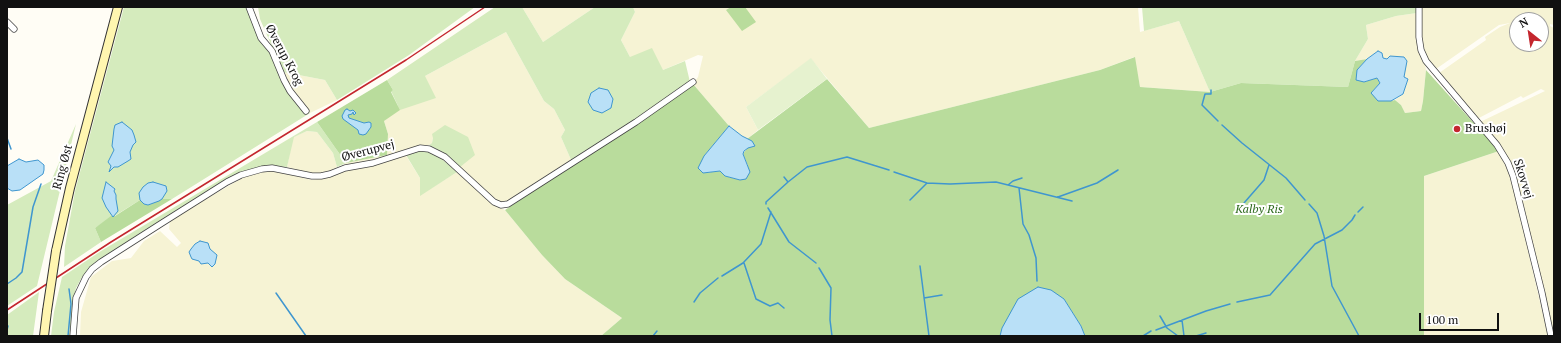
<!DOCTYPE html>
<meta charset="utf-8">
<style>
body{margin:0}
#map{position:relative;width:1561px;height:343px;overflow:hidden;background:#fffdf5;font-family:"PT Serif",serif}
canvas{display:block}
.frame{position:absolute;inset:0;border:8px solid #111;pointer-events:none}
.north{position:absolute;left:1509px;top:12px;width:40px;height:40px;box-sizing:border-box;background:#fff;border:1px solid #a0a0a0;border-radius:50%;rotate:330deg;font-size:11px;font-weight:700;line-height:16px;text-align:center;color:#111}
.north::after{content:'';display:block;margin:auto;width:14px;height:18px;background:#c4262e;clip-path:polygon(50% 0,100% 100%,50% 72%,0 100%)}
.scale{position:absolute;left:1419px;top:313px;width:80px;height:18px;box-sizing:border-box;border:2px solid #111;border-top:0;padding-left:5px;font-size:12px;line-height:14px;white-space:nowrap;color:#111;-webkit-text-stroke:3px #fff;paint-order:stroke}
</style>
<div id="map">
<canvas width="1561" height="343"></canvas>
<div class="frame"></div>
<div class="north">N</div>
<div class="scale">100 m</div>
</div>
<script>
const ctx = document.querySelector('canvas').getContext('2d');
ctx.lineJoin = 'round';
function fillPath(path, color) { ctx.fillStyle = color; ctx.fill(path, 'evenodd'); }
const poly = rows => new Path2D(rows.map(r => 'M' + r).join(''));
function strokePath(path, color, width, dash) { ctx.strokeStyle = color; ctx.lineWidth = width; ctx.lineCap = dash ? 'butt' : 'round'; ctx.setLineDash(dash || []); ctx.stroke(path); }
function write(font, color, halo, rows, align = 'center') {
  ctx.font = font + ' "PT Serif",serif'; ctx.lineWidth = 4; ctx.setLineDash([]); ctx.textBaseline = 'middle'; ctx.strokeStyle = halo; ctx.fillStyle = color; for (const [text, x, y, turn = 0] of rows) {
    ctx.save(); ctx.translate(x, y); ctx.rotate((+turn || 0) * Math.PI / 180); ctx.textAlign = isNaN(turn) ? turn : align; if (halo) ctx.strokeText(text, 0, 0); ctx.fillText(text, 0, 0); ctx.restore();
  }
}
fillPath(poly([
 [522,7,595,7,543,42],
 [633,7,1138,7,1140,32,1179,21,1210,92,1140,87,1134,57,1100,70,869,128,811,59,746,107,758,130,747,139,742,136,729,126,693,84,698,77,703,56,698,55,663,70,630,57,621,40,635,12],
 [1421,7,1554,7,1554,25,1550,24,1550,26,1554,28,1554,335,1512,165,1498,143,1480,122,1545,91,1541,89,1523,98,1521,96,1477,119,1439,73,1486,40,1485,37,1500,27,1510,23,1499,25,1436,69,1428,59,1423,49,1421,36],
 [1517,20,1541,20,1541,44,1517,44],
 [1417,13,1426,70,1423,101,1421,111,1405,113,1401,105,1395,100,1403,94,1408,78,1404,77,1387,59,1383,58,1382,53,1378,51,1367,59,1355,61,1368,39,1366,25,1396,16],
 [506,32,544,101,554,109,565,130,561,137,572,162,508,202,501,203,495,201,460,167,433,138,432,143,429,145,420,145,403,151,420,178,420,195,457,172,493,204,505,210,542,255,565,279,622,318,601,336,80,336,81,312,91,277,112,261,131,258,144,241,160,231,177,247,181,243,169,229,170,220,244,177,271,170,312,180,333,176,346,163,387,155,388,134,384,121,425,76],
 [283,72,325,80,337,100,310,113,298,99],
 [307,131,317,132,333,153,337,167,329,172,313,174,287,167,293,137],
 [1499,151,1511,178,1548,336,1424,336,1424,176]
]), '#f6f3d4');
fillPath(poly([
 [124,7,247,7,283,80,310,113,172,199,162,199,159,201,140,200,95,228,101,242,64,267,65,246,75,191],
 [258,7,475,7,409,55,337,100,325,80,283,72,260,19],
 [495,7,522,7,543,42,595,7,633,7,635,12,621,40,630,57,652,48,663,70,685,61,690,82,634,122,572,162,561,137,565,130,554,109,544,101,506,32,425,76,436,98,400,110,391,91,393,90,387,80],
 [1142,7,1417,7,1417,13,1396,16,1366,25,1368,39,1355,61,1348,87,1241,83,1210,92,1179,21,1144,31],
 [317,122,346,163,337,167,333,153,317,132,307,131,294,137,287,167,269,166,241,173,99,260,82,277,76,288,73,300,71,336,51,336,54,312,62,277,101,251],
 [76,124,37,286,7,306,7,205,51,181],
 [445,125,468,137,475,155,460,167,447,155,429,145,432,143,433,138,432,134],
 [420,150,430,151,436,154,457,172,420,196,420,178,406,155],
 [39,292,33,336,7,336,7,315]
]), '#d5ebbd');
fillPath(poly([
 [731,7,745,7,756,22,742,31,726,10],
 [1135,57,1140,87,1210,92,1241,83,1348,87,1355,61,1367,59,1357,70,1364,82,1377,78,1380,83,1371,93,1391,101,1395,100,1401,105,1405,113,1421,111,1423,101,1426,70,1499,151,1424,176,1424,336,1085,336,1081,326,1064,299,1002,328,1000,336,601,336,622,318,565,279,542,255,505,210,693,84,729,126,704,156,703,173,720,171,725,176,740,180,748,166,743,154,752,141,747,139,827,79,869,128,1100,70],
 [387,80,393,90,391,92,400,110,384,121,388,134,387,155,346,163,317,122],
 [162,199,172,199,101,242,95,228,111,216,115,216,140,200,144,204,148,205]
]), '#b9dc9c');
fillPath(poly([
 [811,58,827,79,758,130,746,107]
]), '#e6f2cf');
const water = poly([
 [1378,51,1382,53,1383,58,1387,59,1390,56,1404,57,1407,61,1404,77,1408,79,1403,94,1391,101,1378,101,1371,93,1380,83,1377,78,1364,82,1356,80,1357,70,1367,59,1378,51],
 [599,88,608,90,613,99,611,108,602,113,593,110,588,102,591,93,599,88],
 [347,109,350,111,353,110,356,113,354,115,353,112,352,114,348,115,349,118,364,123,369,122,371,123,371,127,366,134,363,135,359,134,358,130,343,119,342,116,345,110,347,109],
 [122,122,132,130,134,135,136,142,133,145,130,152,131,159,128,161,118,167,114,167,109,172,111,166,108,162,114,150,112,146,114,129,115,125,122,122],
 [729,126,742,136,752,141,755,146,748,148,744,151,743,154,750,172,746,179,740,180,725,176,720,171,703,173,698,168,704,156,729,126],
 [19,159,26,162,38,160,44,165,44,170,43,174,20,190,12,191,7,188,7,166,19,159],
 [106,182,115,189,114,191,116,195,116,199,118,211,113,217,106,207,102,198,106,182],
 [153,182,166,186,167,191,162,199,159,201,148,205,144,204,140,200,139,193,143,187,148,183,153,182],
 [200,241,208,243,210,249,217,255,215,264,212,267,208,263,201,264,199,261,192,259,191,257,189,252,191,249,195,244,200,241],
 [1038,287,1051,290,1064,299,1081,326,1085,336,1000,336,1002,328,1018,299,1038,287]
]);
fillPath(water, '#b9e0f7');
strokePath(water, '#3f96cf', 1);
strokePath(poly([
 [1211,90,1211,94,1205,94,1202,105,1218,121],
 [1222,125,1242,143,1286,178,1305,200],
 [7,138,11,149],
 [894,172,927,183,950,184,996,182,1072,201],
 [788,182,807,167,847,157,889,170],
 [1008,185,1013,181,1022,178],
 [1019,188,1023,224,1029,235,1036,258,1037,281],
 [1058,197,1097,183,1118,170],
 [910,200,927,183],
 [1244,203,1264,180,1269,165],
 [766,204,766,202,788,182,784,177],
 [1309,204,1317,213,1324,236,1332,286,1359,336],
 [768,208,789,242,816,263],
 [1358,212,1363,207],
 [744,263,756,299,770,306,778,303,784,308],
 [920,266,929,336],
 [819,268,831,288,830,320,832,336],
 [722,276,743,263,761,244,771,212],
 [7,284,16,278,22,272,33,207,41,184],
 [276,293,306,336],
 [924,298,942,295],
 [694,302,700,293,718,278],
 [1237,302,1270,295,1315,244,1342,230,1352,220,1355,215],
 [1160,316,1167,328,1178,336],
 [1182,320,1184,336],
 [7,330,8,326],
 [1156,330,1206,311,1230,304],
 [68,336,71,304,69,289],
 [653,336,657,331],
 [1143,336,1151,331],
 [1196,336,1206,333]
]), '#3f96cf', 1.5);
const street = poly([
 [249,7,261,38,272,51,284,80,290,91,306,111],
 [1419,7,1419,37,1421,50,1426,61,1497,145,1508,163,1513,176,1542,293,1551,336],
 [7,22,14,29],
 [73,336,76,298,86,277,92,269,101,262,162,223,227,182,241,175,262,169,272,168,312,176,321,176,330,174,345,168,373,163,420,148,429,149,445,157,494,202,501,205,508,204,636,122,693,82]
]);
const secondary = poly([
 [56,251,70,188,118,7],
 [44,336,47,311]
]);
strokePath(street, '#444', 7);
strokePath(secondary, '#333', 10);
strokePath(street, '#fff', 5.5);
strokePath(secondary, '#fff6b0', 8);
strokePath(poly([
 [7,310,111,242,406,60,485,7]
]), '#c4262e', 1.5);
const secondaryBridge = poly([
 [47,311,56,251]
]);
strokePath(secondaryBridge, '#333', 10, []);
strokePath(secondaryBridge, '#fff6b0', 8);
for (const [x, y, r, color] of [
 [1457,129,4,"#c4262e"]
]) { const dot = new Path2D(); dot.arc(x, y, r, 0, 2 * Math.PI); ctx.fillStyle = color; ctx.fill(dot); strokePath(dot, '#fff', 1.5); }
write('12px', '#111', '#fff', [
 ["Øverup Krog",284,55,62],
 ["Øverupvej",368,151,-15],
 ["Ring Øst",63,167,-75],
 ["Skovvej",1523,179,73]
]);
write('12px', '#111', '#fff', [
 ["Brushøj",1465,129]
], 'left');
write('italic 12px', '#2f6b1f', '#fff', [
 ["Kalby Ris",1259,210]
]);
</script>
